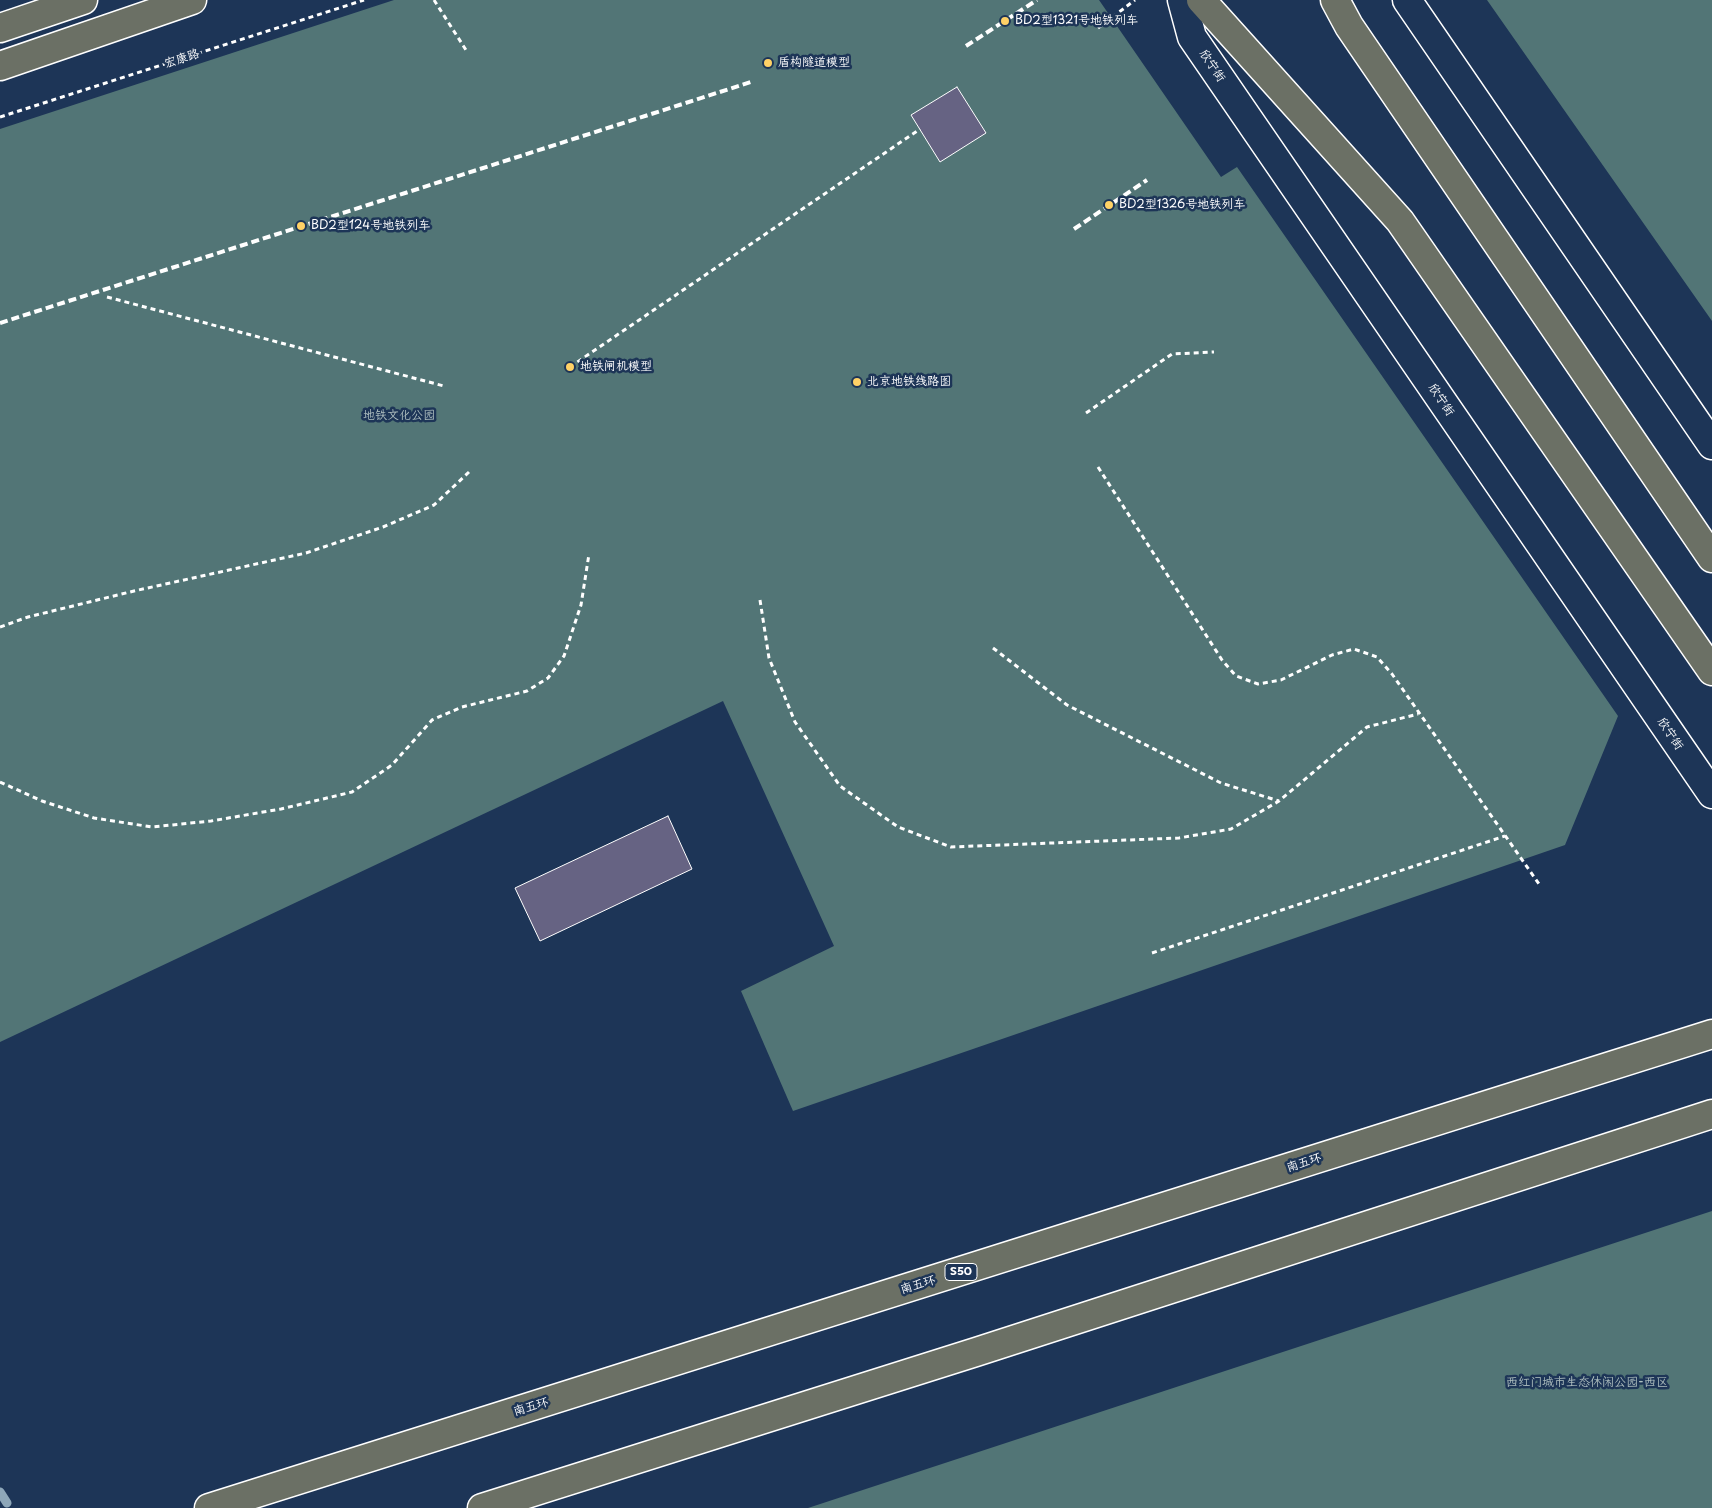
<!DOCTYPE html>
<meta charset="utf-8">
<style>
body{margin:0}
canvas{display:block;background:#1d3557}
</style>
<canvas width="1712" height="1508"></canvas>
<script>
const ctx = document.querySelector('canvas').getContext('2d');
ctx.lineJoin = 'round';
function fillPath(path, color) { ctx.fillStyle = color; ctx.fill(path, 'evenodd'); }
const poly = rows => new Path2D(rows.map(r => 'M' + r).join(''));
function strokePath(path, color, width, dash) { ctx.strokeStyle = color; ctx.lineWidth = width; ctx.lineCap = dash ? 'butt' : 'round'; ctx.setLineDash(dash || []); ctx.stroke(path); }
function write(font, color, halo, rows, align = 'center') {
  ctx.font = font + ' "Playpen Sans","LXGW WenKai TC",sans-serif'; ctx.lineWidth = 5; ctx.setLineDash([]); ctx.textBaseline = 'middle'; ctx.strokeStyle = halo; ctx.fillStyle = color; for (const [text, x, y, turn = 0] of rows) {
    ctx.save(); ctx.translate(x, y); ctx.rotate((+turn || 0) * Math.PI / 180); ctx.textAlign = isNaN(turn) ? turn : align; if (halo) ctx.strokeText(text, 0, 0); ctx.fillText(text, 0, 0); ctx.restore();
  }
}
fillPath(poly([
 [394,0,1099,0,1221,177,1237,167,1618,716,1565,845,793,1111,741,991,834,946,723,701,0,1042,0,129],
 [1487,0,1712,0,1712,321],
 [1712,1211,1712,1508,808,1508]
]), '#527576');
strokePath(poly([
 [0,1492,7,1503]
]), '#8ea7b9', 9);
const building = poly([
 [957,87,986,133,940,162,911,115,957,87],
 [668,816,692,869,540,941,515,888,668,816]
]);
fillPath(building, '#666383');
strokePath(building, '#fff', 1);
const minor = poly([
 [1182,0,1192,37,1712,794],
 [1407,0,1712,445]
]);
const major = poly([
 [1201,0,1400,221,1712,671],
 [1335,0,1349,26,1712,558],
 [0,28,83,0],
 [0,66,192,0]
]);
const highway = poly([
 [209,1508,1712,1034],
 [482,1508,976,1352,1712,1114]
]);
strokePath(minor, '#fff', 31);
strokePath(major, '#fff', 31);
strokePath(highway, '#fff', 31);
strokePath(poly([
 [434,0,466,50],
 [1098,28,1135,0],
 [0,117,364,0],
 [107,297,444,386],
 [570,367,920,129],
 [1086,413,1172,354,1214,352],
 [1098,467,1222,660,1236,676,1258,684,1281,680,1332,655,1354,649,1377,657,1392,674,1539,884],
 [760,600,769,658,795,722,840,786,898,827,951,847,1179,838,1231,829,1279,801,1367,727,1418,714],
 [0,627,28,617,134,591,306,553,383,527,434,505,469,472],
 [993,648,1067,705,1221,783,1279,801],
 [0,782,42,801,94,818,152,827,211,821,281,809,352,792,392,765,432,720,462,707,527,691,548,678,564,656,581,605,589,554],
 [1152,953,1505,836]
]), '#fff', 3, [5, 4]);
strokePath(minor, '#1d3557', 28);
strokePath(major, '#6b7065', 28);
strokePath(highway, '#6b7065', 28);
strokePath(poly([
 [966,46,1037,0],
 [1074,229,1147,180],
 [0,323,751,82]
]), '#fff', 4, [8, 4]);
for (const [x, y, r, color] of [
 [1005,21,5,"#ffd166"],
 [768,63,5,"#ffd166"],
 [1109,205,5,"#ffd166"],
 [301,226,5,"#ffd166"],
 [570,367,5,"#ffd166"],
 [857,382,5,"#ffd166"]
]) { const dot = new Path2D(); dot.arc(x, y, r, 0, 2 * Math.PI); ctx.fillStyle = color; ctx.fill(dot); strokePath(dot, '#1d3557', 2); }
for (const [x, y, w] of [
 [961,1272,32]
]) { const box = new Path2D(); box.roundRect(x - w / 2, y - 8.5, w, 17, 4); ctx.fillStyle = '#1d3557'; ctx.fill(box); strokePath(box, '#fff', 1); }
write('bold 11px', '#fff', null, [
 ["S50",961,1272]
]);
write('12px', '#fff', '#1d3557', [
 ["BD2型1321号地铁列车",1015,21],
 ["盾构隧道模型",778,63],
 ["BD2型1326号地铁列车",1119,205],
 ["BD2型124号地铁列车",311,226],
 ["地铁闸机模型",580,367],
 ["北京地铁线路图",867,382]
], 'left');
write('12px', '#fff', '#1d3557', [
 ["宏康路",182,59,-18],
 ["欣宁街",1212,66,56],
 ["欣宁街",1441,400,56],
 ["欣宁街",1670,734,56],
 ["南五环",1304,1163,-18],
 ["南五环",918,1285,-17],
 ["南五环",531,1407,-17]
]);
write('12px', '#b1c1c1', '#1d3557', [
 ["地铁文化公园",399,416],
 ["西红门城市生态休闲公园-西区",1587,1383]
]);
</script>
